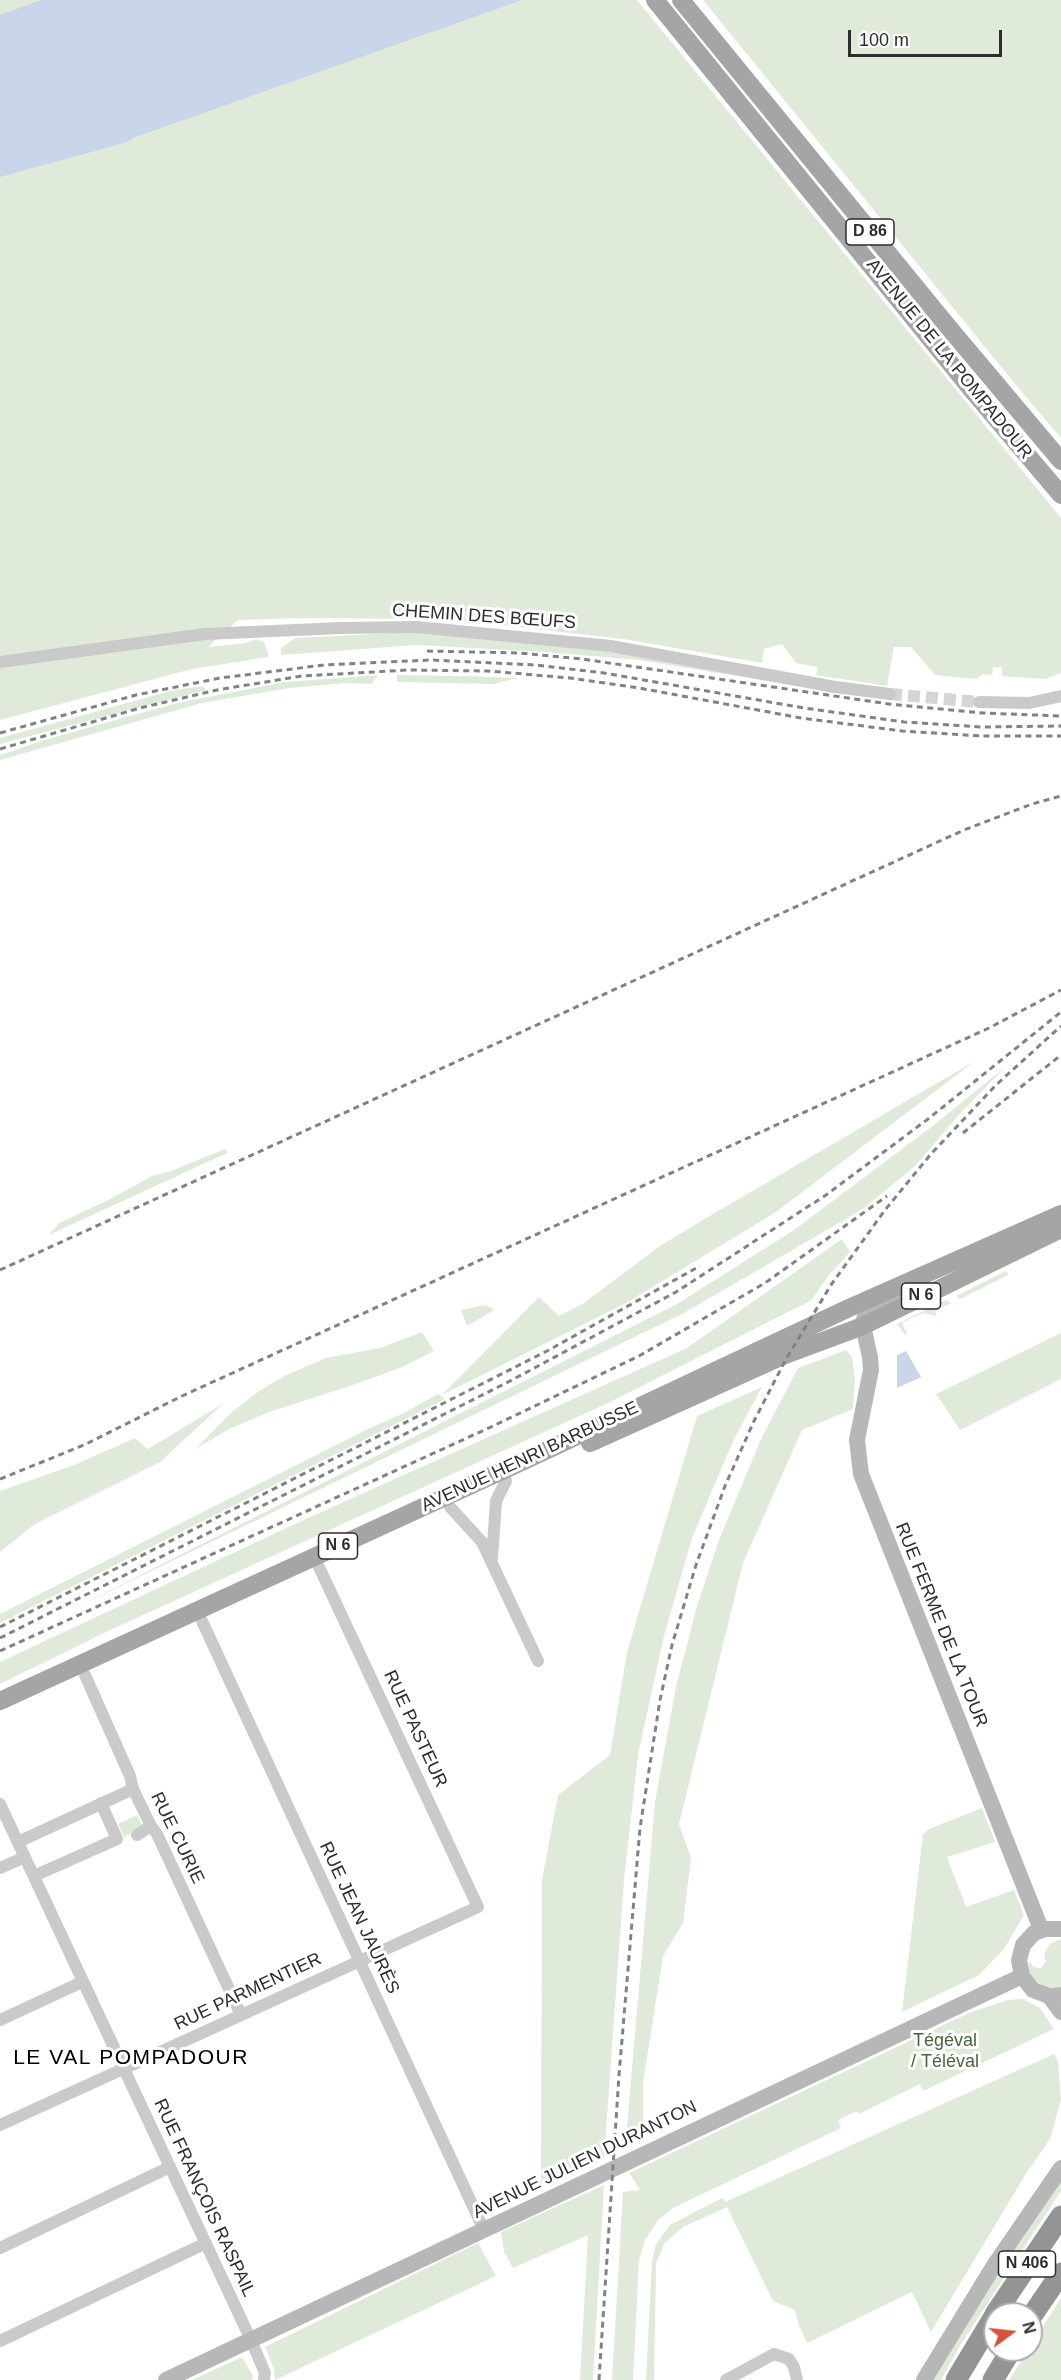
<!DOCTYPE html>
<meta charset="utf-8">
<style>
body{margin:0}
#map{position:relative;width:1061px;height:2380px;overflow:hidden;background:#fff;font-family:Helvetica,sans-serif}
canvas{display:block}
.north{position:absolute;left:983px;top:2302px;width:60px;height:60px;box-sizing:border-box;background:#fff;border:2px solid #ababab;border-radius:50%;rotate:75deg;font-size:16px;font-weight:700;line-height:24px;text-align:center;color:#2d2d2d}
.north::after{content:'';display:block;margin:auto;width:21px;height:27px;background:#d8513b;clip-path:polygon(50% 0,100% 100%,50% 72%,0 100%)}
.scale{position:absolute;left:848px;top:30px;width:154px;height:27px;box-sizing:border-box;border:3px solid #2d2d2d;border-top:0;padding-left:8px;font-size:18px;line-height:21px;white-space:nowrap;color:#2d2d2d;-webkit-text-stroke:4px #fff;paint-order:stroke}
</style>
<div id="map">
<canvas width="1061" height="2380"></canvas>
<div class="north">N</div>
<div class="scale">100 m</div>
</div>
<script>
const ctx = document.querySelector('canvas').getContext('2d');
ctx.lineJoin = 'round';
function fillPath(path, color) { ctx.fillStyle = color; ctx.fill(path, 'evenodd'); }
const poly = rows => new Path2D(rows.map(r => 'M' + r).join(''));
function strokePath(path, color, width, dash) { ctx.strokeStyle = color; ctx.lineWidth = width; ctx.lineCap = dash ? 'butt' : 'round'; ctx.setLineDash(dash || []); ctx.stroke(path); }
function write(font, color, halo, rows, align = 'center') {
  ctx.font = font + ' Helvetica,sans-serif'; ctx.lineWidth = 6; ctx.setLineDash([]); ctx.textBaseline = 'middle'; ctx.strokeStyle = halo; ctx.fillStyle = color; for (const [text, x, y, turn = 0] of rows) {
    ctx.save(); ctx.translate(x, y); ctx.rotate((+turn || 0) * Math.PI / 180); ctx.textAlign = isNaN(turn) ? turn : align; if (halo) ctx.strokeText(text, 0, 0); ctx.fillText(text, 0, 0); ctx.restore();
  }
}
fillPath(poly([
 [0,0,637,0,1061,518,1061,673,1045,679,1002,676,1002,667,993,667,992,675,983,674,977,679,935,675,911,647,894,647,887,686,816,675,818,667,796,663,782,644,764,649,762,663,623,639,475,622,426,619,302,618,238,620,208,647,246,643,256,639,264,642,269,657,192,669,0,720],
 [703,0,1061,0,1061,438,1015,384],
 [415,632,626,652,809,688,639,660,544,652,417,645,281,655,281,648,295,638],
 [378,675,371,684,345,683,290,688,202,703,0,760,0,755,44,740,177,703,285,682],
 [397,675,465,676,517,678,494,684,397,682],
 [203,686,206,690,0,744,0,738,174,690],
 [975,1061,776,1212,628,1302,442,1395,539,1297,559,1316,581,1305,660,1246,701,1221],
 [1005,1067,957,1117,915,1166,863,1209,684,1313,73,1609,677,1304,794,1230,934,1125],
 [225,1149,227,1153,49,1235,59,1223,108,1200,152,1176,171,1171],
 [842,1239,850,1252,828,1276,812,1300,608,1403,108,1631,0,1684,0,1662,310,1517,687,1348],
 [1006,1271,1008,1275,960,1299,956,1296],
 [946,1300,951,1303,935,1311,937,1316,923,1313,902,1323,907,1334,905,1335,897,1324],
 [486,1305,494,1310,467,1326,461,1310],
 [422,1332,434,1351,400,1368,350,1386,269,1412,229,1429,195,1449,233,1411,259,1391,284,1376,326,1358,380,1348],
 [1061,1333,1061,1379,960,1430,936,1394],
 [846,1350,852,1357,855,1377,853,1409,802,1430,743,1563,679,1824,691,1858,683,1923,663,1956,643,2083,643,2126,626,2138,655,1802,676,1687,697,1606,719,1540,761,1439,798,1368],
 [762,1387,734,1439,692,1538,664,1636,638,1755,624,1880,604,2158,541,2184,542,1880,558,1795,610,1755,627,1652,697,1416],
 [438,1394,445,1399,0,1623,0,1614,368,1429,404,1413],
 [224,1403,160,1462,35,1524,0,1552,0,1491,74,1465,135,1438,148,1449],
 [982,1808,995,1842,947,1857,966,1907,1014,1890,1024,1915,1004,1949,979,1975,902,2012,923,1834,929,1829],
 [137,1815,143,1827,124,1837,118,1824],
 [1061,1939,1061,1987,1045,1987,1037,1982,1029,1972,1029,1961,1034,1967,1041,1968,1046,1962,1044,1954,1048,1947,1051,1943],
 [1023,1999,1040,2008,1054,2029,923,2091,920,2084,859,2114,857,2111,838,2120,841,2128,673,2208,659,2219,645,2240,639,2260,633,2380,612,2380,623,2192,640,2190,629,2173,971,2012,1008,2000],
 [1054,2054,1058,2062,1061,2099,1050,2139,1027,2172,931,2332,912,2292,807,2343,799,2326,795,2310,773,2301,727,2207,683,2227,664,2244,656,2264,654,2380,646,2380,652,2261,656,2244,670,2225,722,2198,725,2202],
 [1061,2180,1061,2191,961,2344,941,2380,931,2380,992,2280],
 [604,2185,593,2380,580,2380,588,2235,513,2268,504,2252,501,2232],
 [478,2243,496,2276,275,2380,274,2369,265,2347],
 [1061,2298,1061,2380,1009,2380,1028,2350,1031,2350,1031,2345],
 [242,2357,253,2376,252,2380,192,2380]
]), '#e0eadb');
fillPath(poly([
 [41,0,522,0,133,138,128,142,0,177,0,15],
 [906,1351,921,1377,897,1388,897,1355]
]), '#c9d5e8');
strokePath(poly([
 [890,694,979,702]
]), '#d5d5d5', 12, [12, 6]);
strokePath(poly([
 [0,662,205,634,341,628,417,627,611,646,835,687,890,694],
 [979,702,1029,703,1061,696],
 [450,1507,482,1542,538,1661],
 [492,1559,496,1501,506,1481],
 [202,1621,484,2230],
 [85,1675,130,1776,133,1789,151,1826,157,1834,241,2015],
 [0,1804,251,2340,265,2373,264,2380],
 [137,1835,151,1826],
 [18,1842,133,1789],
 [0,1868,25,1857],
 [34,1876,117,1839,101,1803],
 [0,2020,82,1982],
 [0,2125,478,1907,319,1567],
 [0,2248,170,2167],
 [0,2341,206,2243],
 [726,2380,774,2354,789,2359,794,2367,797,2380]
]), '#cacaca', 12);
strokePath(poly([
 [914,1280,895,1300,869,1312,864,1319,863,1326,870,1357,871,1370,857,1440,861,1474,1041,1929],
 [1061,1929,1046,1929,1034,1933,1023,1945,1019,1960,1022,1976,1033,1990,1049,1996,1061,1995],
 [1049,1996,1061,2012],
 [166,2380,1022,1976],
 [924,2380,995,2264,1061,2168]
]), '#b7b7b7', 16);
strokePath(poly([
 [655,0,972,390,1061,495],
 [681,0,945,323,1061,461],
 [590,1443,785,1355,863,1326,1061,1229],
 [0,1701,528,1459,849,1308,1061,1214]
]), '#a5a5a5', 18);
strokePath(poly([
 [995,2314,1061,2216],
 [1031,2317,1061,2273],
 [956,2380,995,2315],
 [993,2380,1011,2350]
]), '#949494', 21);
strokePath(poly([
 [427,651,519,653,582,659,889,704,983,713,1061,716],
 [0,733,136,695,220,678,324,665,431,660,536,665,604,673,804,708,904,722,982,727,1061,726],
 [0,749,140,708,217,690,302,676,408,670,488,671,570,678,639,688,801,718,902,731,982,736,1061,736],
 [963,1133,1061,1055],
 [0,1270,964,830,1032,804,1061,796],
 [0,1479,84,1445,182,1396,989,1028,1061,990],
 [0,1627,547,1351,700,1266],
 [0,1638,512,1380,676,1292,826,1195,928,1119,1061,1012],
 [0,1651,491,1427,639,1356,765,1283,887,1196],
 [599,2380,619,2075,640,1828,660,1700,672,1645,696,1565,725,1486,754,1421,786,1359,831,1285,885,1210,931,1154,996,1085,1061,1026]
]), '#828282', 3, [6, 4.5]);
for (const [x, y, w] of [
 [870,232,48],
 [921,1296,39],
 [338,1546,39],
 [1027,2264,57]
]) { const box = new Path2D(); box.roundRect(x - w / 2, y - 13, w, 26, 4.5); ctx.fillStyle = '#fff'; ctx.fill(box); strokePath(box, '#2d2d2d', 1.5); }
write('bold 16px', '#2d2d2d', null, [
 ["D 86",870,232],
 ["N 6",921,1296],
 ["N 6",338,1546],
 ["N 406",1027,2264]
]);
write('18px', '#2d2d2d', '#fff', [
 ["AVENUE DE LA POMPADOUR",949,359,51],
 ["CHEMIN DES BŒUFS",484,617,4],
 ["AVENUE HENRI BARBUSSE",530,1457,-25],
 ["RUE FERME DE LA TOUR",941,1625,68],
 ["RUE PASTEUR",415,1729,65],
 ["RUE CURIE",177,1838,64],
 ["RUE JEAN JAURÈS",359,1918,65],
 ["RUE PARMENTIER",248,1992,-25],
 ["AVENUE JULIEN DURANTON",585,2160,-26],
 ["RUE FRANÇOIS RASPAIL",204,2198,65]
]);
write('18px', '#48653e', '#fff', [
 ["Tégéval",945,2041],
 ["/ Téléval",945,2062]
]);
ctx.letterSpacing = '1.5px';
write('21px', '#000', '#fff', [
 ["LE VAL POMPADOUR",131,2058]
]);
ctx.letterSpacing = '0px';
</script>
